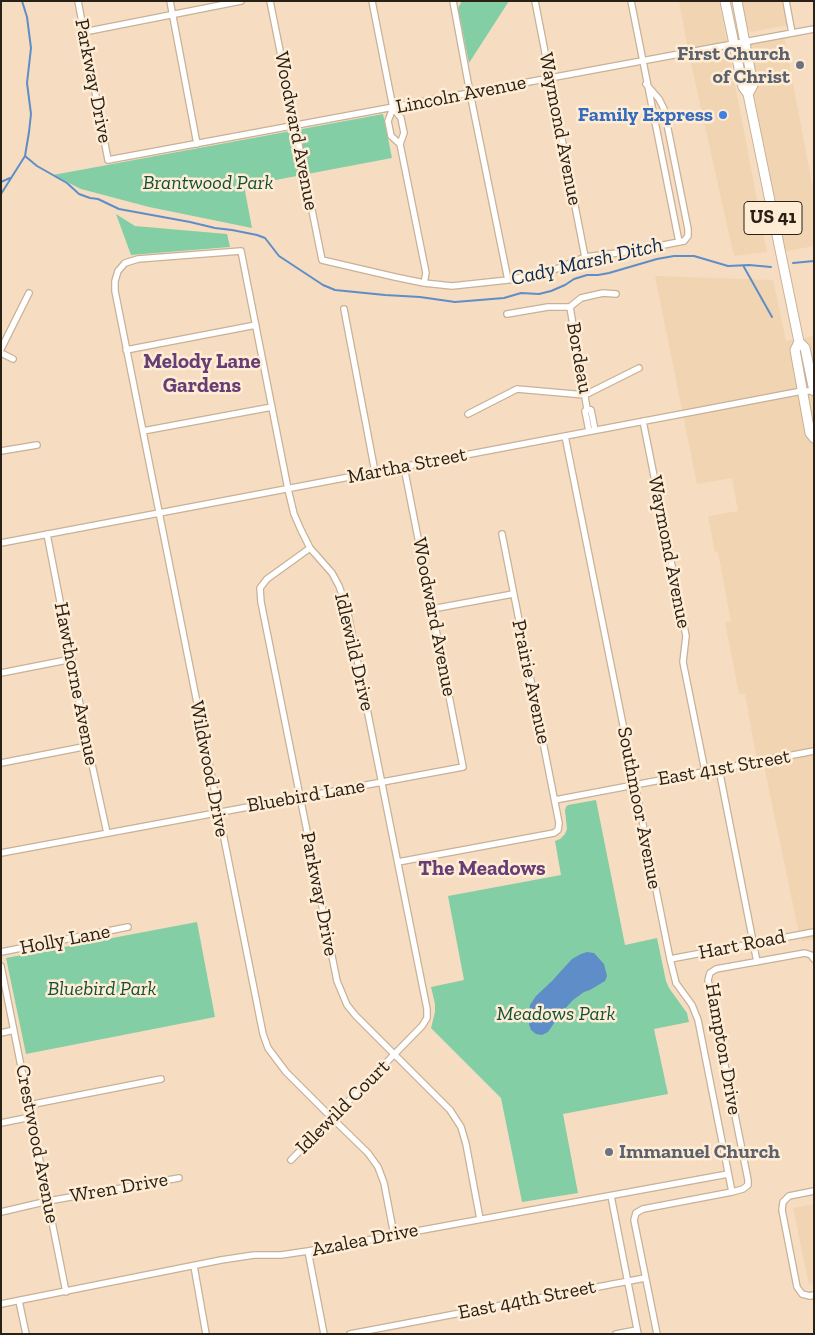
<!DOCTYPE html>
<style>
body{margin:0}
#map{position:relative;width:815px;height:1335px;overflow:hidden;background:#f6ddc1;font-family:"Zilla Slab",serif}
canvas{display:block}
.frame{position:absolute;inset:0;border:2px solid #292016;pointer-events:none}
</style>
<div id="map">
<canvas width="815" height="1335"></canvas>
<div class="frame"></div>
</div>
<script>
const ctx = document.querySelector('canvas').getContext('2d');
ctx.lineJoin = 'round';
function fillPath(path, color) { ctx.fillStyle = color; ctx.fill(path, 'evenodd'); }
const poly = rows => new Path2D(rows.map(r => 'M' + r).join(''));
function strokePath(path, color, width, dash) { ctx.strokeStyle = color; ctx.lineWidth = width; ctx.lineCap = dash ? 'butt' : 'round'; ctx.setLineDash(dash || []); ctx.stroke(path); }
function write(font, color, halo, rows, align = 'center') {
  ctx.font = font + ' "Zilla Slab",serif'; ctx.lineWidth = 5; ctx.setLineDash([]); ctx.textBaseline = 'middle'; ctx.strokeStyle = halo; ctx.fillStyle = color; for (const [text, x, y, turn = 0] of rows) {
    ctx.save(); ctx.translate(x, y); ctx.rotate((+turn || 0) * Math.PI / 180); ctx.textAlign = isNaN(turn) ? turn : align; if (halo) ctx.strokeText(text, 0, 0); ctx.fillText(text, 0, 0); ctx.restore();
  }
}
fillPath(poly([
 [679,1,719,1,767,252,734,256,688,50],
 [742,1,784,1,789,25,751,32,747,28],
 [784,36,814,194,814,246,781,252,750,94,746,42],
 [655,276,773,280,786,341,814,336,814,939,802,941,798,929,762,756,756,756,745,694,739,694,725,622,731,622,718,552,715,552,708,516,738,511,732,478,697,484],
 [814,1204,814,1284,809,1285,793,1208]
]), '#f1d4b1');
fillPath(poly([
 [462,1,509,1,469,63,458,8],
 [383,114,392,158,244,186,252,228,149,207,81,189,53,175],
 [116,214,135,226,227,234,230,247,131,255],
 [596,800,625,945,657,938,666,981,669,988,687,1013,689,1022,654,1029,668,1094,563,1114,578,1193,522,1202,501,1098,431,1028,435,1012,435,1004,431,987,464,980,448,896,561,875,555,841,560,839,565,834,567,829,565,810,566,807,568,805],
 [197,922,215,1017,26,1054,6,958]
]), '#84cea6');
fillPath(poly([
 [587,952,594,953,604,964,607,976,605,981,590,990,584,992,573,1000,561,1013,548,1032,542,1035,536,1034,531,1030,529,1024,531,1018,529,1013,530,1005,536,996,552,981,572,959,581,954]
]), '#5f8dc7');
strokePath(poly([
 [25,156,37,166,67,183,79,194,90,198,98,199,119,209,190,222,215,228,232,230,257,235,265,238,279,256,323,285,335,290,385,295,420,297,455,302,504,298,521,293,539,294,551,291,565,285,574,279,587,275,598,275,609,273,657,259,674,256,694,256,728,266,749,265,771,267],
 [1,182,10,178],
 [1,194,25,156,29,132,31,114,27,83,31,48,27,17,22,1],
 [793,263,814,261],
 [744,267,772,317]
]), '#5f8dc7', 2);
const minor = poly([
 [78,1,108,160,814,29],
 [170,1,197,144],
 [270,1,322,260,395,277,424,283,452,286,508,280,549,272,585,257,633,251,684,241,688,236,688,229,664,109,659,99,646,84],
 [372,1,393,108,401,118,404,133,400,144,426,273,424,283],
 [453,1,470,93,508,280],
 [535,1,585,257],
 [631,1,679,242],
 [786,1,792,33],
 [84,32,241,1],
 [393,108,388,121,391,136,400,144],
 [570,307,587,409,591,410,595,430],
 [344,309,375,472],
 [507,314,548,307,570,307,581,298,603,293,616,294],
 [1,349,29,293],
 [126,350,256,325],
 [1,353,13,359],
 [587,409,585,411,589,431],
 [468,414,517,389,585,395,639,368],
 [643,421,686,636,683,662,705,771],
 [143,431,272,407],
 [565,436,670,959,676,983,692,1005,698,1020,732,1192],
 [1,451,37,445],
 [47,534,88,746,107,833],
 [1,543,692,412,802,391,814,391],
 [310,548,267,579,260,588,261,602,337,981,347,1005,356,1016,450,1110,461,1127,466,1144,480,1219],
 [432,609,513,594],
 [1,673,72,659],
 [1,763,88,746],
 [719,769,757,962],
 [555,800,814,751],
 [1,853,463,767,404,467],
 [398,862,554,833,558,830,559,823,502,534],
 [1,952,128,927],
 [670,959,814,932],
 [1,966,66,1292],
 [1,1033,14,1030],
 [29,1105,161,1079],
 [1,1123,31,1117],
 [291,1160,332,1118,422,1026,427,1018,427,1009,347,609,339,586,332,573,310,548,301,530,294,514,288,489,241,251,138,259,125,263,118,271,115,281,115,291,263,1034,268,1048,286,1072,332,1118,368,1153,378,1167,384,1183,394,1235],
 [814,1191,789,1196,783,1202,782,1210,797,1287,802,1294,810,1296,814,1295],
 [611,1196,638,1334],
 [1,1212,48,1201,179,1178],
 [308,1251,324,1334],
 [194,1266,206,1334],
 [19,1301,26,1334],
 [1,1304,221,1260,254,1255,281,1255,308,1251,728,1174],
 [350,1334,645,1278],
 [616,1334,637,1330],
 [657,1334,634,1220,636,1213,643,1209,732,1192,743,1189,748,1185,748,1180,708,980,710,973,716,969,805,953,811,955,814,959]
]);
const highway = poly([
 [725,1,743,87,748,94,799,342,805,348,814,391],
 [737,1,753,85,748,94],
 [799,342,795,350,810,433,814,438]
]);
strokePath(minor, '#c8b196', 8);
strokePath(highway, '#c8b196', 11);
strokePath(minor, '#fff', 5.5);
strokePath(highway, '#fff', 9);
for (const [x, y, r, color] of [
 [800,65,5,"#6b7280"],
 [723,115,5,"#3f7fe0"],
 [609,1152,5,"#6b7280"]
]) { const dot = new Path2D(); dot.arc(x, y, r, 0, 2 * Math.PI); ctx.fillStyle = color; ctx.fill(dot); strokePath(dot, '#ffecd5', 2); }
for (const [x, y, w] of [
 [773,218,58]
]) { const box = new Path2D(); box.roundRect(x - w / 2, y - 16.5, w, 33, 4); ctx.fillStyle = '#ffecd5'; ctx.fill(box); strokePath(box, '#292016', 1); }
write('bold 19px', '#292016', null, [
 ["US 41",773,218]
]);
write('bold 20px', '#5b616d', '#ffecd5', [
 ["First Church",790,54],
 ["of Christ",790,77],
 ["Immanuel Church",619,1152,"left"]
], 'right');
write('20px', '#292016', '#ffecd5', [
 ["Parkway Drive",93,81,79],
 ["Lincoln Avenue",461,95,-11],
 ["Waymond Avenue",560,129,79],
 ["Woodward Avenue",296,131,79],
 ["Bordeau",579,358,80],
 ["Martha Street",407,466,-11],
 ["Waymond Avenue",669,552,79],
 ["Woodward Avenue",434,617,79],
 ["Idlewild Drive",354,652,77],
 ["Prairie Avenue",531,682,78],
 ["Hawthorne Avenue",76,684,79],
 ["East 41st Street",724,768,-10],
 ["Wildwood Drive",209,769,79],
 ["Bluebird Lane",306,796,-10],
 ["Southmoor Avenue",639,808,79],
 ["Parkway Drive",319,894,79],
 ["Holly Lane",65,940,-11],
 ["Hart Road",742,945,-11],
 ["Hampton Drive",723,1049,80],
 ["Idlewild Court",343,1107,-45],
 ["Crestwood Avenue",37,1144,79],
 ["Wren Drive",119,1188,-10],
 ["Azalea Drive",365,1240,-11],
 ["East 44th Street",527,1300,-11]
]);
write('bold 20px', '#366cbe', '#ffecd5', [
 ["Family Express",713,115]
], 'right');
write('italic 20px', '#125135', '#ffecd5', [
 ["Brantwood Park",208,183],
 ["Bluebird Park",102,989],
 ["Meadows Park",556,1014]
]);
write('italic 21px', '#08294f', '#ffecd5', [
 ["Cady Marsh Ditch",587,262,-13]
]);
write('bold 21px', '#663d74', '#ffecd5', [
 ["Melody Lane",202,362],
 ["Gardens",202,386],
 ["The Meadows",482,869]
]);
</script>
